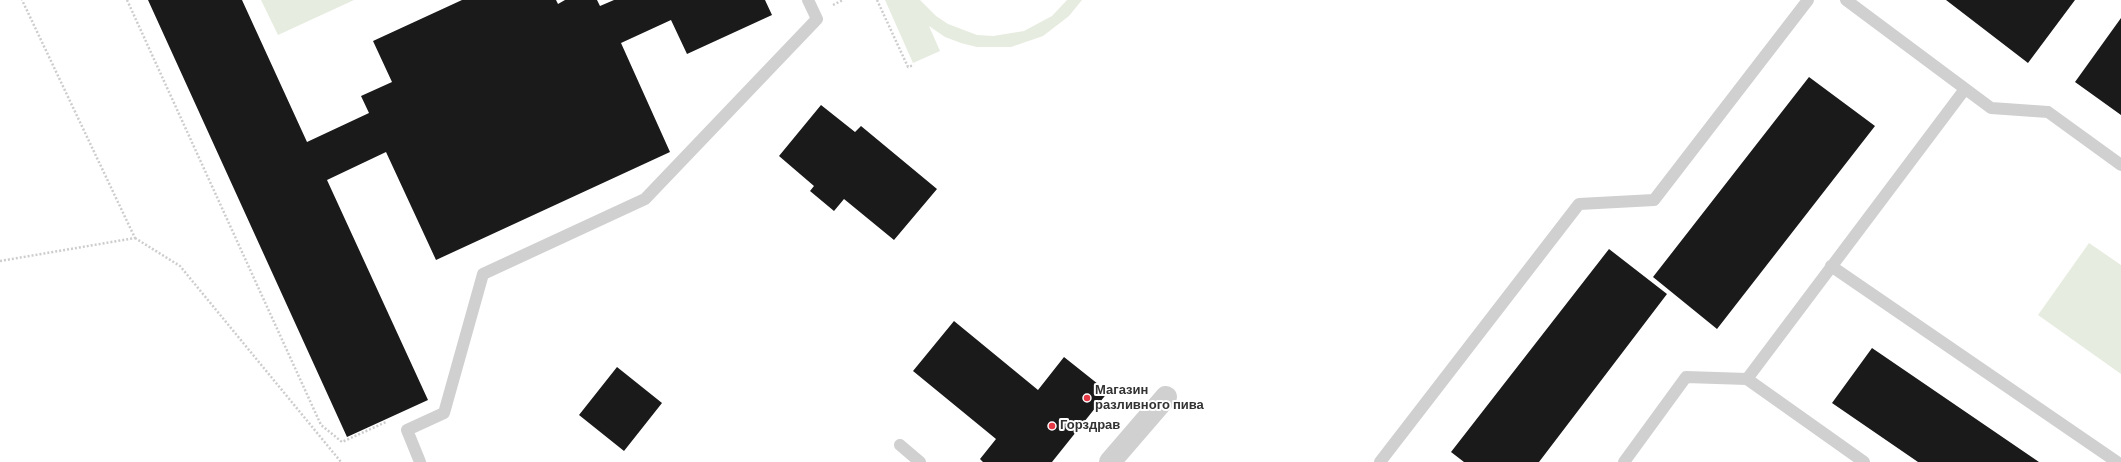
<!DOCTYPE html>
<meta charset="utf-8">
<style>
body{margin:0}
canvas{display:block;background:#fff}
</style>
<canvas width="2121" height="462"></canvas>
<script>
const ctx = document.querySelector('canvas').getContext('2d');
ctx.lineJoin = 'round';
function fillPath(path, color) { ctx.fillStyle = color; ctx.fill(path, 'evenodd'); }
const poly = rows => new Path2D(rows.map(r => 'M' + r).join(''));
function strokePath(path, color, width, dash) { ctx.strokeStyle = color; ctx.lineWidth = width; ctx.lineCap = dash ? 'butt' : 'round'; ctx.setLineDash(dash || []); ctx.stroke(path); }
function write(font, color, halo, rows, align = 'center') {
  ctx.font = font + ' "DM Sans",sans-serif'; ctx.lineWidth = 4; ctx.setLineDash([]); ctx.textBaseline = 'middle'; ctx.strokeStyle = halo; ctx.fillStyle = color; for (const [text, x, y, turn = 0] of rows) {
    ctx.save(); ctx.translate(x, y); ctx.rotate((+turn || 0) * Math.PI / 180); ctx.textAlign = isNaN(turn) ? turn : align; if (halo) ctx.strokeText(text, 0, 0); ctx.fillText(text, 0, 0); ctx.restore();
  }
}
fillPath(poly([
 [261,0,354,0,278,35],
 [885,0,920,0,936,16,948,24,977,35,993,36,1024,31,1052,16,1067,0,1082,0,1069,16,1043,36,1011,47,977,47,961,43,945,37,929,26,940,51,913,63],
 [2089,243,2121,265,2121,374,2038,315]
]), '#e6ecdf');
fillPath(poly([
 [148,0,242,0,307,142,369,113,361,96,392,82,373,41,462,0,556,0,558,4,565,0,597,0,600,6,614,0,765,0,772,15,687,54,671,20,621,43,670,152,436,260,386,152,327,180,428,400,347,437],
 [1946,0,2075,0,2028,63],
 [2121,18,2121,115,2075,82],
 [1809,77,1875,126,1717,329,1653,277],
 [821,105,855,132,861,126,937,189,894,240,844,199,834,211,810,191,814,186,779,156],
 [1609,249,1667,294,1539,462,1464,462,1451,452],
 [954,321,1038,390,1064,357,1108,392,1052,462,983,462,980,459,996,439,913,371],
 [1872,348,2039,462,1918,462,1832,403],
 [617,367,662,403,624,451,579,415]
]), '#1a1a1a');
strokePath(poly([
 [127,0,321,425,342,442,386,422],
 [877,0,908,67,914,65],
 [833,5,843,0],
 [135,238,180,266,341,462],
 [0,261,135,238,22,0]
]), '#cdcdcd', 2.5, [2, 2]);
strokePath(poly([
 [1846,0,1991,108,2048,112,2121,165],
 [1831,266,2117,462],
 [1747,379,1864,462],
 [900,445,920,462],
 [420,462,407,430,444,413,483,274,645,199,817,19,808,0],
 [1380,462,1579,204,1654,200,1808,0],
 [1624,462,1686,377,1747,379,1965,89]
]), '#d0d0d0', 12);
strokePath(poly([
 [1110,462,1166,397]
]), '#d0d0d0', 22);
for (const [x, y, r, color] of [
 [1087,398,4,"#e63946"],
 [1052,426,4,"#e63946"]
]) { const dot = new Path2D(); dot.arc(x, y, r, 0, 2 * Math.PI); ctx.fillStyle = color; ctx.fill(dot); strokePath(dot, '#fff', 1.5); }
write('bold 13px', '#333', '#fff', [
 ["Магазин",1095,391],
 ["разливного пива",1095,406],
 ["Горздрав",1060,426]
], 'left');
</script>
